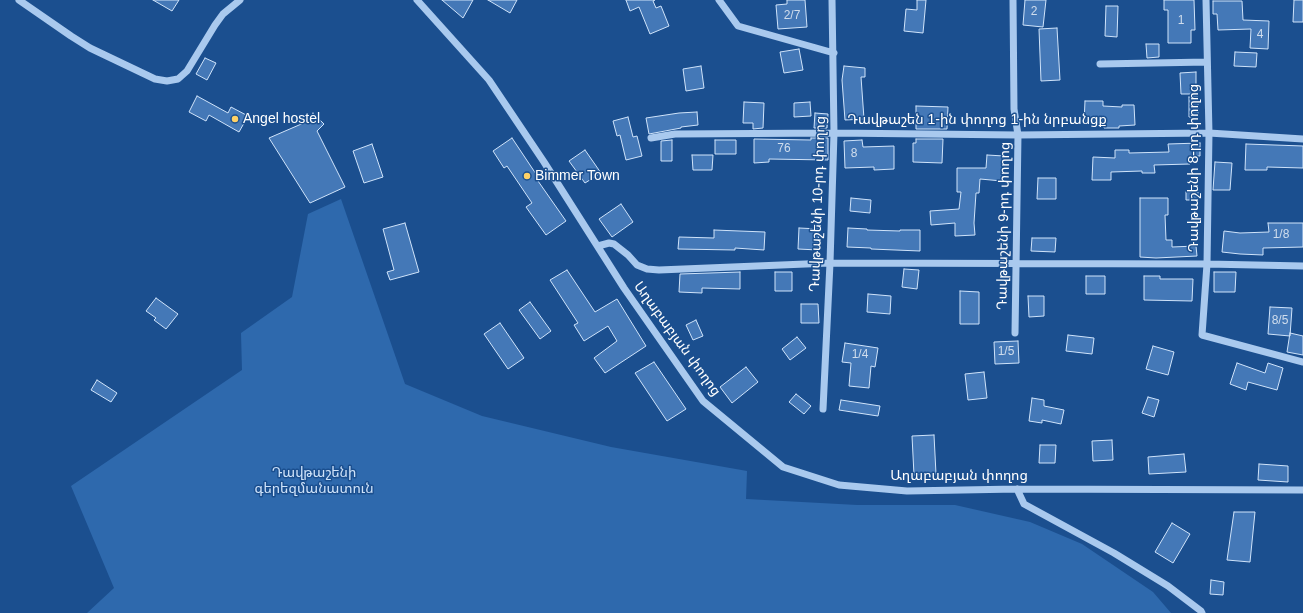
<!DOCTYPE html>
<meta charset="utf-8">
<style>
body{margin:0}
canvas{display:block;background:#1b4f8f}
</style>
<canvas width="1303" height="613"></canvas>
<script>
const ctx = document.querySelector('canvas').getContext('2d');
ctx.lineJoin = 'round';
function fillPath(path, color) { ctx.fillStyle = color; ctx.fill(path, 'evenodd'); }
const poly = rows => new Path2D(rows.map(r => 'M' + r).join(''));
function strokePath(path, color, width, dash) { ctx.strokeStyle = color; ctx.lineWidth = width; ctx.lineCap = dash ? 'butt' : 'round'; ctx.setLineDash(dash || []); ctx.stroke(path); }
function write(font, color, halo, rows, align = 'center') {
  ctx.font = font + ' Arial,"Noto Sans Armenian",sans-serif'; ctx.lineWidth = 3; ctx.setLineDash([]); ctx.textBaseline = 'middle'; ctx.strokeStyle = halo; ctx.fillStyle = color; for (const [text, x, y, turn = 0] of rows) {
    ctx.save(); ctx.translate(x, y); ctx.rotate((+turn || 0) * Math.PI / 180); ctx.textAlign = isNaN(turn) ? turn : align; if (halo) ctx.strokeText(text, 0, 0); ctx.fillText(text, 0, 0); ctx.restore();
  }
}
fillPath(poly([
 [341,199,405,384,482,416,611,447,747,471,746,499,857,505,955,505,1030,522,1082,544,1153,592,1171,613,87,613,114,588,71,486,242,370,241,333,292,297,308,214]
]), '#2e69ad');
const building = poly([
 [153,0,179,0,172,11,153,0],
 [442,0,473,0,463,18,442,0],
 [488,0,517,0,510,13,488,0],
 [626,0,655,0,653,1,656,8,661,6,669,26,650,34,639,7,630,11,626,0],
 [787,0,805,0,807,27,778,29,776,5,787,4,787,0],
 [917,0,926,0,923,33,904,31,906,9,917,10,917,0],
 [1025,0,1046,0,1043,27,1023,25,1025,0],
 [1164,0,1194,0,1195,30,1191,30,1191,43,1168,43,1168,10,1164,10,1164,0],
 [1294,0,1303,0,1303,22,1293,22,1294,0],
 [1213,1,1242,1,1243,20,1269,21,1268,49,1250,48,1251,29,1218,30,1217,14,1213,14,1213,1],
 [1106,6,1118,6,1117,37,1105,36,1106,6],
 [1057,28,1060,80,1041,81,1039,29,1057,28],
 [1146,44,1159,44,1159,57,1147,58,1146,44],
 [799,49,803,70,784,73,780,52,799,49],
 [1235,52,1257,53,1256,67,1234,66,1235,52],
 [205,58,216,63,207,80,196,74,205,58],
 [701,66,704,88,686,91,683,69,701,66],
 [844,66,865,68,865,77,861,77,864,119,845,120,842,80,844,66],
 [1196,72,1196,94,1181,94,1180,73,1196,72],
 [197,96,228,113,231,107,248,116,239,132,209,115,206,121,189,112,197,96],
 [1189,97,1198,97,1198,117,1189,117,1189,97],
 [1085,101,1103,101,1103,106,1122,107,1122,105,1134,105,1135,125,1119,126,1119,128,1104,128,1104,123,1084,123,1085,101],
 [744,102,764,103,763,128,753,129,753,123,743,123,744,102],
 [810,102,811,116,794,117,794,103,810,102],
 [916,106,948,107,947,129,916,129,916,106],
 [697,112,698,125,681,127,681,128,649,134,646,118,679,113,697,112],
 [313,113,324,124,317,131,345,187,310,203,269,138,306,122,313,113],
 [815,113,828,114,827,128,814,128,815,113],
 [628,117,633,137,637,136,642,156,626,160,620,135,617,136,613,121,628,117],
 [512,138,540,180,538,181,566,221,546,235,526,207,532,203,507,166,504,168,493,151,512,138],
 [811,138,828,138,828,160,769,159,769,162,754,163,754,139,811,140,811,138],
 [916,139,943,139,942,163,913,162,913,143,916,143,916,139],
 [672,140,672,161,661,161,661,141,672,140],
 [715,140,736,140,736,154,715,154,715,140],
 [862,140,863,147,894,146,894,169,874,170,874,167,845,168,844,141,862,140],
 [1200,143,1200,156,1189,156,1190,164,1154,165,1155,173,1142,173,1142,171,1111,172,1111,180,1092,180,1093,157,1115,158,1115,150,1129,150,1129,153,1169,152,1168,144,1200,143],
 [372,144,383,177,364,183,353,151,372,144],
 [1246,144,1303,146,1303,168,1267,167,1267,170,1245,170,1246,144],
 [585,150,601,173,585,183,569,161,585,150],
 [692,155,713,155,712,170,693,170,692,155],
 [987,155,1004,156,1002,181,980,179,979,193,976,193,974,223,975,235,955,236,955,223,931,225,930,211,959,209,961,192,957,192,957,168,986,168,987,155],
 [1215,162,1232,163,1230,190,1213,190,1215,162],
 [1038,178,1056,178,1056,199,1037,199,1038,178],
 [1186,192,1198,192,1198,200,1186,200,1186,192],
 [851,198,871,200,870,213,850,211,851,198],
 [1140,198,1168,198,1168,215,1165,215,1166,240,1172,240,1172,247,1196,246,1197,256,1156,258,1140,257,1140,198],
 [621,204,633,222,612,237,599,219,621,204],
 [405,223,419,272,390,280,387,272,394,270,383,229,405,223],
 [1268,223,1303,223,1303,247,1263,248,1263,255,1240,254,1222,252,1224,231,1240,233,1269,232,1268,223],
 [799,228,819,229,818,250,798,249,799,228],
 [848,228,867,229,867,230,900,231,900,230,920,230,920,251,871,249,871,248,847,247,848,228],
 [714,230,765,232,764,250,735,248,735,250,678,249,679,237,714,238,714,230],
 [1032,238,1056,238,1055,252,1031,251,1032,238],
 [904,269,919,270,917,289,902,287,904,269],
 [567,270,595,312,617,299,646,346,605,373,594,358,617,341,608,326,584,341,574,325,578,323,550,280,567,270],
 [740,272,740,289,702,288,702,293,679,292,680,274,740,272],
 [775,272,792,272,792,291,775,291,775,272],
 [1214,272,1236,272,1235,292,1214,292,1214,272],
 [1086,276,1105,276,1105,294,1086,294,1086,276],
 [1144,276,1160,276,1160,279,1193,279,1192,301,1144,300,1144,276],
 [960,291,979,292,979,324,960,324,960,291],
 [868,294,891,296,890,314,867,312,868,294],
 [1028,296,1044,296,1044,316,1029,317,1028,296],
 [156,298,178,314,166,329,154,320,156,318,146,311,156,298],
 [530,302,551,331,540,339,519,310,530,302],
 [801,304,818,304,819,323,801,323,801,304],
 [1270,307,1292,308,1290,336,1268,334,1270,307],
 [696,320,703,336,693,340,686,325,696,320],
 [500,323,524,358,508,369,484,334,500,323],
 [1290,333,1303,336,1303,355,1287,352,1290,333],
 [1068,335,1094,338,1092,354,1066,351,1068,335],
 [797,337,806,348,790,360,782,349,797,337],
 [1018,341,1019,363,995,364,994,342,1018,341],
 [845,343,878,348,875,367,871,366,869,388,849,386,851,363,842,362,845,343],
 [1153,346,1174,352,1168,375,1146,369,1153,346],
 [654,362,686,409,667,421,635,373,654,362],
 [1237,363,1265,373,1268,363,1283,368,1277,390,1248,382,1246,390,1230,384,1237,363],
 [746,367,758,382,732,403,720,387,746,367],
 [984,372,987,398,968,400,965,374,984,372],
 [97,380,117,393,111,402,91,390,97,380],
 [796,394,811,406,804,414,789,402,796,394],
 [1148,397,1159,400,1154,417,1142,413,1148,397],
 [1032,398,1044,400,1044,406,1064,410,1061,424,1042,420,1042,423,1029,421,1032,398],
 [841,400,880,406,878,416,839,410,841,400],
 [934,435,936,474,914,475,912,436,934,435],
 [1112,440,1113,460,1093,461,1092,441,1112,440],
 [1040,445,1056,445,1055,463,1039,463,1040,445],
 [1184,454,1186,472,1149,474,1148,457,1184,454],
 [1259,464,1288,466,1288,482,1258,480,1259,464],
 [1234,512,1255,512,1250,562,1227,560,1234,512],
 [1172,523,1190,534,1173,563,1155,552,1172,523],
 [1211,580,1224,582,1223,595,1210,594,1211,580]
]);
fillPath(building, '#4478b7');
strokePath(building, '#cfe3fa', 1);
strokePath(poly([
 [19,0,71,36,90,48,155,79,167,81,178,79,187,71,215,25,223,14,240,0],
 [417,0,489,80,544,162,624,288,703,401,783,467,839,485,907,491,1017,489,1303,490],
 [719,0,738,26,834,53],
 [1013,0,1014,109,1018,135,1015,333],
 [1206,0,1209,133,1207,264,1202,335,1303,362],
 [1100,64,1207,62],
 [651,138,675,134,834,133,1018,135,1209,133,1303,139],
 [598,246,609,243,614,244,628,255,637,265,647,269,659,270,830,263,1207,264,1303,266],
 [823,409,830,263,834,133,832,0],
 [1017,489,1024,504,1114,553,1168,586,1201,611,1202,613]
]), '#a9c9ee', 7);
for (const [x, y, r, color] of [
 [235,119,4,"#ffd166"],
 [527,176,4,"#ffd166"]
]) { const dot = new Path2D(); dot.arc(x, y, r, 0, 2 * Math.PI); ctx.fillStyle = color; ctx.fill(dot); strokePath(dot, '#1b4f8f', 1.5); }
write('12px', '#d0dded', null, [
 ["2",1034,12],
 ["2/7",792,16],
 ["1",1181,21],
 ["4",1260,35],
 ["76",784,149],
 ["8",854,154],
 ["1/8",1281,235],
 ["8/5",1280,321],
 ["1/5",1006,352],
 ["1/4",860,355]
]);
write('14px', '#fff', '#1b4f8f', [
 ["Angel hostel",243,119],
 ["Bimmer Town",535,176]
], 'left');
write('14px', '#fff', '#1b4f8f', [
 ["Դավթաշեն 1-ին փողոց 1-ին նրբանցք",977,120],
 ["Դավթաշենի 8-րդ փողոց",1194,168,-90],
 ["Դավթաշենի 10-րդ փողոց",818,204,-88],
 ["Դավթաշենի 9-րդ փողոց",1004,226,-89],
 ["Աղաբաբյան փողոց",677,339,54],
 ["Աղաբաբյան փողոց",959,476]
]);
write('14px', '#cfe3fa', '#1b4f8f', [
 ["Դավթաշենի",314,473],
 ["գերեզմանատուն",314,489]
]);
</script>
